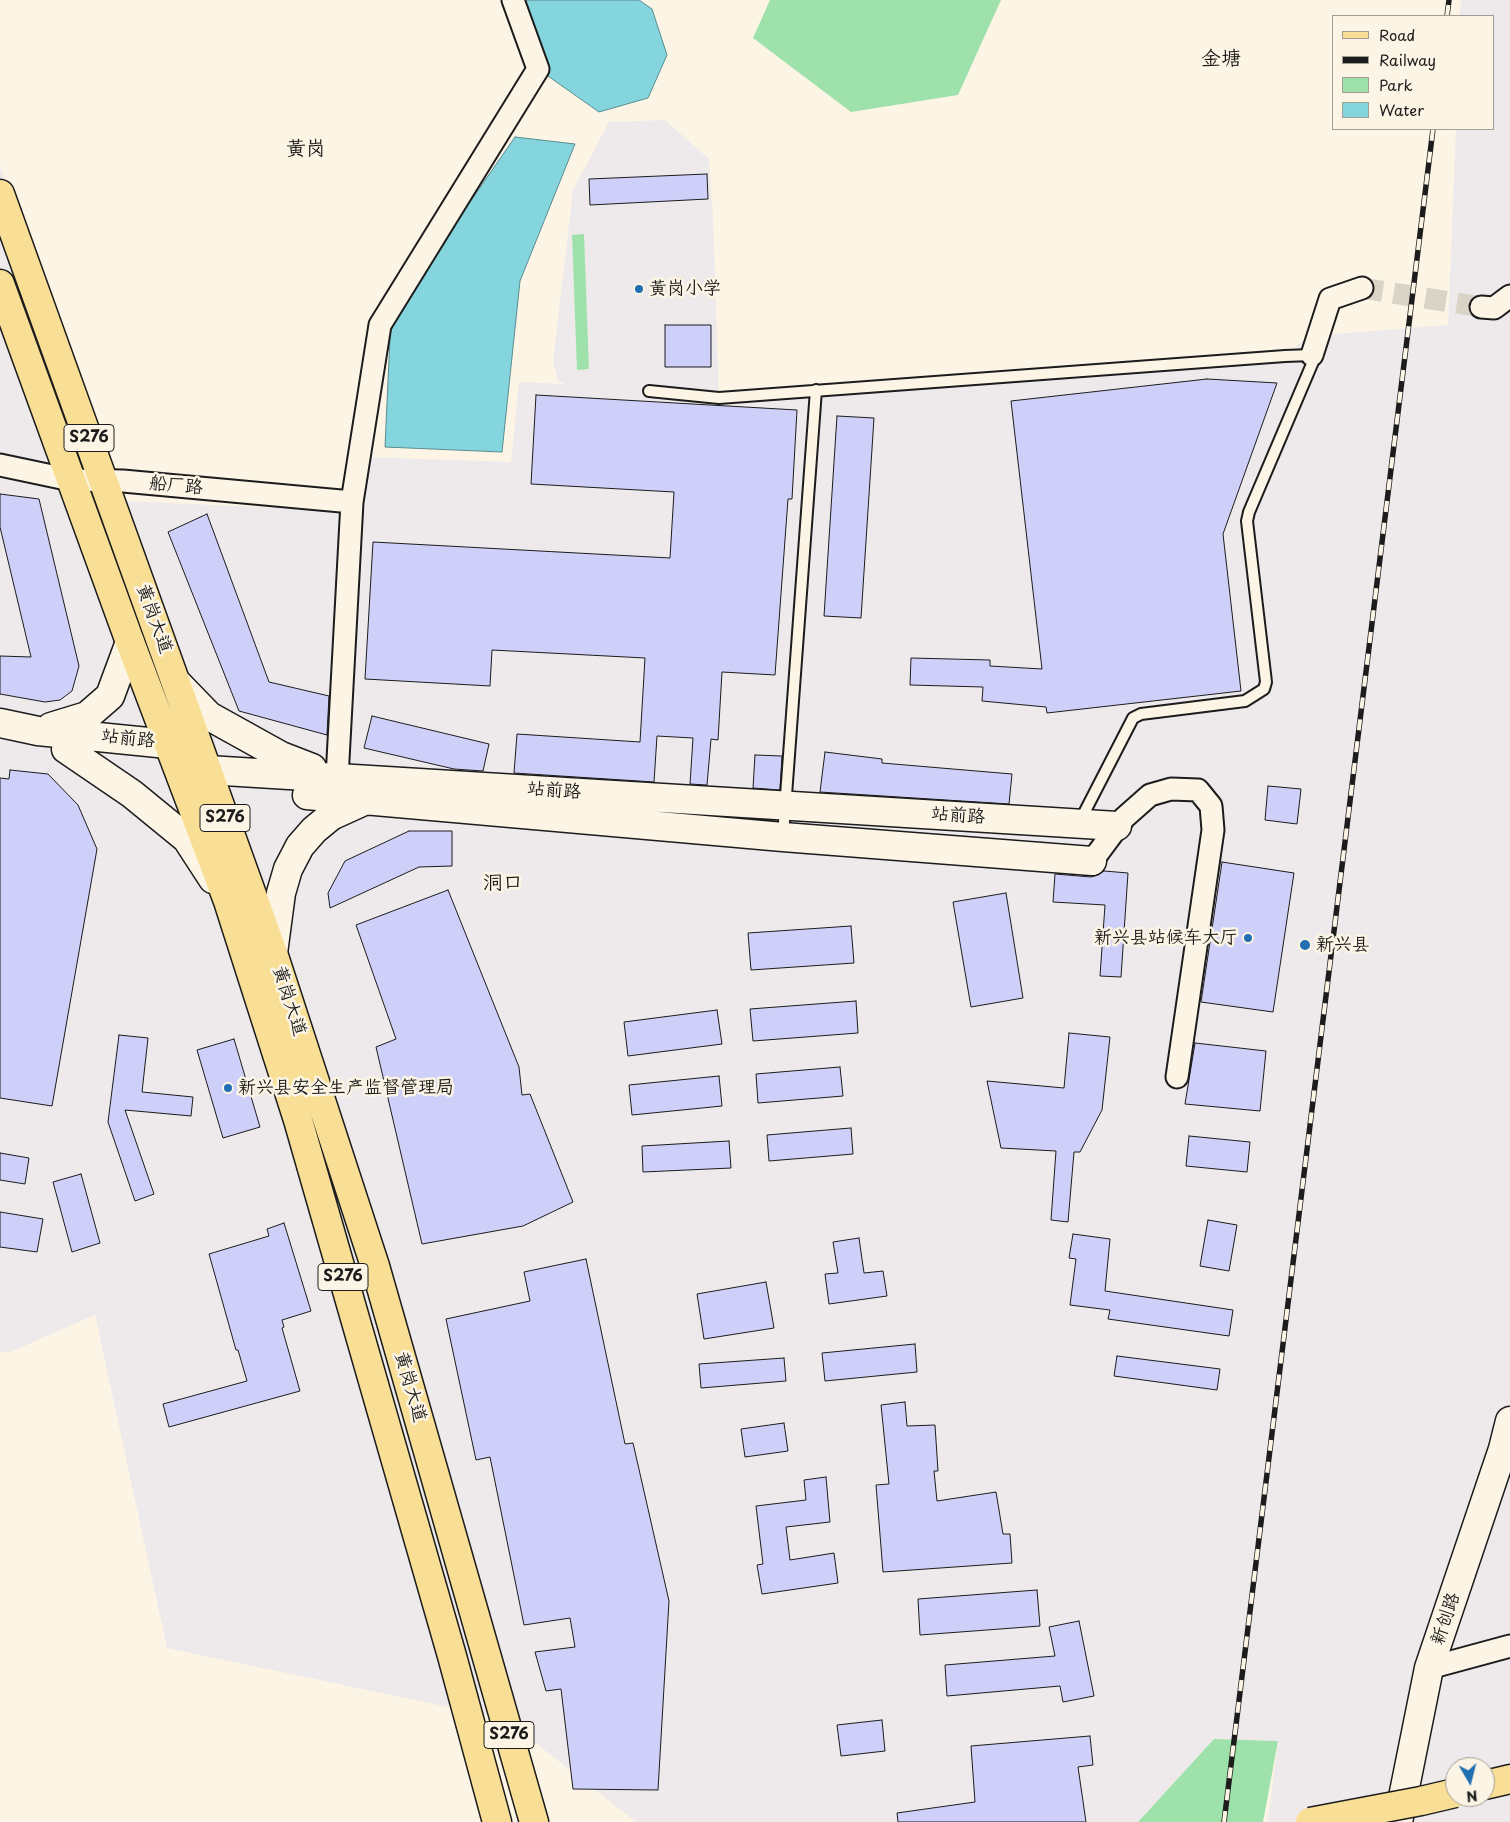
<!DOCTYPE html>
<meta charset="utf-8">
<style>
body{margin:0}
#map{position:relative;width:1510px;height:1822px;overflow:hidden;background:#fcf5e5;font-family:"Playpen Sans",sans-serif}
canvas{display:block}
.legend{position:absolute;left:1332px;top:15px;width:162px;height:115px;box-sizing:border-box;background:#fcf5e5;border:1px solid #a29e95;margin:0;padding:6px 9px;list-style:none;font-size:15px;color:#1c1c1c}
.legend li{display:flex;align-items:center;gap:10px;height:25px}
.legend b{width:25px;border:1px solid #a29e95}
.north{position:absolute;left:1445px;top:1757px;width:50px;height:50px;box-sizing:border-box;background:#fcf5e5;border:1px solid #a29e95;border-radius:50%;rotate:172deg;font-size:14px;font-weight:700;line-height:20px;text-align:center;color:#1c1c1c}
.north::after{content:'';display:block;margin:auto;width:18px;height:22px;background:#1f6fb2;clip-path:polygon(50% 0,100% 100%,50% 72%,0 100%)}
</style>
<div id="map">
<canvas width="1510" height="1822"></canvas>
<ul class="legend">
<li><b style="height:6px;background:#f9df96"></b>Road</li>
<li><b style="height:6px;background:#1c1c1c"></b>Railway</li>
<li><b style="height:14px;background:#9fe1ab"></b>Park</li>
<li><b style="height:14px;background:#84d5dd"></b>Water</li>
</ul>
<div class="north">N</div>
</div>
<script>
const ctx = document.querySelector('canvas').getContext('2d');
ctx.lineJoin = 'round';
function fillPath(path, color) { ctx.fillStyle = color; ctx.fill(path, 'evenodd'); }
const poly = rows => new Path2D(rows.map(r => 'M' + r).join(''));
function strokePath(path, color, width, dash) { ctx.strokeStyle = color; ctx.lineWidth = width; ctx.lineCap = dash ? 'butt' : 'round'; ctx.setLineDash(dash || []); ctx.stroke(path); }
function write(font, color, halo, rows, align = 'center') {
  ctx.font = font + ' "Playpen Sans","LXGW WenKai TC",sans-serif'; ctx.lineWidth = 5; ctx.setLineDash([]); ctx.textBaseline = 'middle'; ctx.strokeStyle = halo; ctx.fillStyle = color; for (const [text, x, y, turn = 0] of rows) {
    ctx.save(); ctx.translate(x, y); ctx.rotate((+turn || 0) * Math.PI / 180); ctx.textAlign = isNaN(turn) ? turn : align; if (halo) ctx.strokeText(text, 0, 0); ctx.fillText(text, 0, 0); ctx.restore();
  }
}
fillPath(poly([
 [1461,0,1510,0,1510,1822,1268,1822,1278,1741,1214,1739,1138,1822,636,1822,505,1719,167,1648,95,1315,10,1352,0,1352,0,167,122,501,356,511,363,457,511,462,519,382,565,384,558,381,553,361,573,190,609,122,665,120,709,159,713,217,719,397,1285,356,1309,336,1448,325,1456,129,1494,129,1494,16,1460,16],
 [1455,1767,1485,1767,1485,1797,1455,1797]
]), '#eeeaeb');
fillPath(poly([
 [770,0,1001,0,958,95,851,112,753,38],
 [584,234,589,369,577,370,572,235],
 [1214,1739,1278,1741,1263,1822,1138,1822]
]), '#9fe1ab');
const water = poly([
 [513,0,639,0,652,9,667,55,648,98,599,112,538,69,513,0],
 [515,137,575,144,520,281,502,452,385,447,391,316,515,137]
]);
fillPath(water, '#84d5dd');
strokePath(water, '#5a8b90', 1);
const building = poly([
 [707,174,708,199,590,205,589,179,707,174],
 [665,325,711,325,711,367,665,367,665,325],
 [1207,379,1277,383,1223,534,1241,691,1047,713,1046,707,982,701,983,687,910,685,911,658,990,660,990,666,1042,669,1011,401,1207,379],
 [536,395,797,410,792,499,788,499,775,675,722,672,718,740,711,739,707,785,690,784,693,738,657,736,654,782,514,773,517,734,640,742,645,658,492,650,490,686,365,679,373,542,670,558,674,492,531,484,536,395],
 [837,416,874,418,861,618,824,616,837,416],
 [0,494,39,499,79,666,72,691,60,700,45,702,0,694,0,656,31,657,0,527,0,494],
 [207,514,269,682,329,696,327,735,239,711,168,532,207,514],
 [372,716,489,744,483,771,454,769,364,748,372,716],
 [825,752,882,759,882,763,1012,774,1009,804,820,792,825,752],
 [755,755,782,756,780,790,753,788,755,755],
 [10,770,48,774,78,805,97,849,52,1106,0,1098,0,778,9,779,10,770],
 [1268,786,1301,789,1297,824,1265,820,1268,786],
 [409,831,452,831,452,866,419,867,330,908,328,893,345,861,409,831],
 [1222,862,1294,873,1273,1012,1201,1002,1222,862],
 [1104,871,1128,873,1121,977,1100,976,1105,905,1053,902,1055,874,1091,877,1098,875,1104,871],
 [448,890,519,1067,522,1095,530,1094,573,1202,523,1226,422,1244,376,1047,396,1039,356,925,448,890],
 [1006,893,1023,998,971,1007,953,902,1006,893],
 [851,926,854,963,751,970,748,933,851,926],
 [856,1001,858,1033,753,1041,750,1009,856,1001],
 [717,1010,722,1044,628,1056,624,1022,717,1010],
 [1069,1033,1110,1037,1102,1110,1080,1152,1074,1152,1068,1222,1051,1220,1056,1151,1001,1148,987,1081,1064,1088,1069,1033],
 [119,1035,148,1038,142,1092,193,1097,191,1116,125,1110,154,1194,135,1201,108,1122,119,1035],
 [234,1039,260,1127,223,1138,197,1050,234,1039],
 [1195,1043,1266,1051,1260,1111,1185,1104,1195,1043],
 [840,1067,843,1096,758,1103,756,1074,840,1067],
 [719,1076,722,1106,632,1115,629,1085,719,1076],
 [851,1128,853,1154,769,1161,767,1135,851,1128],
 [1189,1136,1250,1142,1247,1172,1186,1166,1189,1136],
 [729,1141,731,1168,643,1172,642,1146,729,1141],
 [0,1153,29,1158,25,1184,0,1180,0,1153],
 [81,1174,100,1243,72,1252,53,1182,81,1174],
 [0,1212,43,1219,37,1252,0,1247,0,1212],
 [1208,1220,1237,1225,1229,1271,1200,1266,1208,1220],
 [284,1223,311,1311,282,1320,284,1327,282,1328,300,1391,169,1427,163,1404,247,1381,238,1350,236,1350,209,1254,269,1236,267,1229,284,1223],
 [1073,1234,1110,1239,1105,1291,1233,1310,1229,1336,1108,1319,1110,1310,1070,1305,1076,1259,1069,1258,1073,1234],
 [859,1238,864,1273,883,1271,887,1296,829,1304,825,1274,838,1273,833,1242,859,1238],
 [586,1259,625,1444,633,1443,669,1601,658,1790,573,1789,561,1689,546,1691,535,1652,575,1647,570,1618,524,1625,490,1457,476,1460,446,1319,530,1301,524,1272,586,1259],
 [766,1282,774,1328,704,1339,697,1294,766,1282],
 [915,1344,917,1372,825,1381,822,1353,915,1344],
 [1117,1356,1220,1369,1217,1390,1114,1376,1117,1356],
 [784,1358,786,1381,701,1388,699,1364,784,1358],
 [905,1402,907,1426,935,1425,938,1471,934,1471,937,1501,996,1492,1003,1534,1010,1534,1012,1563,883,1572,876,1485,889,1484,881,1405,905,1402],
 [784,1423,788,1451,745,1457,741,1429,784,1423],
 [826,1477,830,1522,786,1527,790,1560,834,1553,838,1583,762,1594,757,1565,763,1564,756,1506,806,1500,804,1480,826,1477],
 [1037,1590,1040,1626,920,1635,918,1599,1037,1590],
 [1079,1621,1094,1696,1063,1702,1060,1686,947,1696,945,1665,1055,1656,1049,1627,1079,1621],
 [882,1720,885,1751,841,1756,837,1725,882,1720],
 [1090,1736,1093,1765,1078,1767,1086,1822,898,1822,897,1813,975,1802,971,1746,1090,1736]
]);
fillPath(building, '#ced0f9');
strokePath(building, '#1c1c1c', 1);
strokePath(poly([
 [1362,288,1481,307]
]), '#dad4c7', 21, [21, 11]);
const lane = poly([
 [649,391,719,398,1285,356,1312,355,1315,357,1249,512,1247,521,1266,682,1264,689,1245,701,1141,714,1133,718,1080,821],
 [783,836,816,390]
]);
const street = poly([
 [1481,307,1494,308,1510,296],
 [1312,355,1330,299,1362,288],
 [0,465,71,480,123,481,352,502],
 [337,778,352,502,380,325,538,69,513,0],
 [1092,861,1124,818,1150,795,1171,789,1198,790,1211,806,1213,830,1177,1077],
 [1429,1668,1510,1646]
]);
const secondary = poly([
 [177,683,209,716,281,756,312,768],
 [0,723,38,731,168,744,208,770,1117,826],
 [51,727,87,716,110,696,130,642],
 [66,749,132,794,187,839,213,879],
 [307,795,783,837,1092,861],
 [273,953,281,893,288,869,300,846,314,830,331,816,364,801],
 [1398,1822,1429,1668,1503,1449,1510,1421]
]);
const primary = poly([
 [0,194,273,953,375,1266,534,1822],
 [0,284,130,642,228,901,298,1120,452,1656,497,1822]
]);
const highway = poly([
 [1485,1785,1510,1779]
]);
strokePath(lane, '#1c1c1c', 14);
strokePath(street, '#1c1c1c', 25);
strokePath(secondary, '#1c1c1c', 31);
strokePath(primary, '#1c1c1c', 31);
strokePath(highway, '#1c1c1c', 31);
strokePath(lane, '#fcf5e5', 10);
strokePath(street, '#fcf5e5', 21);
strokePath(secondary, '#fcf5e5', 28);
strokePath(primary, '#f9df96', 28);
strokePath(highway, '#f9df96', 28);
const rail = poly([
 [1447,16,1449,0],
 [1224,1822,1433,129]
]);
strokePath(rail, '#1c1c1c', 5.5);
strokePath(rail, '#fcf5e5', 4, [11]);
const highwayBridge = poly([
 [1310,1822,1421,1801,1455,1793]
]);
strokePath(highwayBridge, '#1c1c1c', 31, []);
strokePath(highwayBridge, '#f9df96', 28);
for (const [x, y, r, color] of [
 [639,289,5,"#1f6fb2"],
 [1248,938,5,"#1f6fb2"],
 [1305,945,6,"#1f6fb2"],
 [228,1088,5,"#1f6fb2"]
]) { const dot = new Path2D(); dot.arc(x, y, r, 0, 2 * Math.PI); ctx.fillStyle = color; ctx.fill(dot); strokePath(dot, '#fcf5e5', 2); }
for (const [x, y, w] of [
 [89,438,50],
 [225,818,50],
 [343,1277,50],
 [509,1735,50]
]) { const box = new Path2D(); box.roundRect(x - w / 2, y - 13.5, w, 27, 4); ctx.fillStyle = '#fcf5e5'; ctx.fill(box); strokePath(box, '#1c1c1c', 1); }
write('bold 16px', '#1c1c1c', null, [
 ["S276",89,438],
 ["S276",225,818],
 ["S276",343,1277],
 ["S276",509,1735]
]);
write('18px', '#1c1c1c', '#fcf5e5', [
 ["黄岗小学",649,289],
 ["新兴县站候车大厅",1238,938,"right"],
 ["新兴县",1316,945],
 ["新兴县安全生产监督管理局",238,1088]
], 'left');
write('18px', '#1c1c1c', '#fcf5e5', [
 ["船厂路",176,486,5],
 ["黄岗大道",154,619,70],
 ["站前路",128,739,6],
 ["站前路",554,791,4],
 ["站前路",958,816,4],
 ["黄岗大道",289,1001,72],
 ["黄岗大道",410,1387,74],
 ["新创路",1446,1619,-71]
]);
write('20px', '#1c1c1c', '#fcf5e5', [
 ["金塘",1221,59],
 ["黄岗",306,149],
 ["洞口",503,883]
]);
</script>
